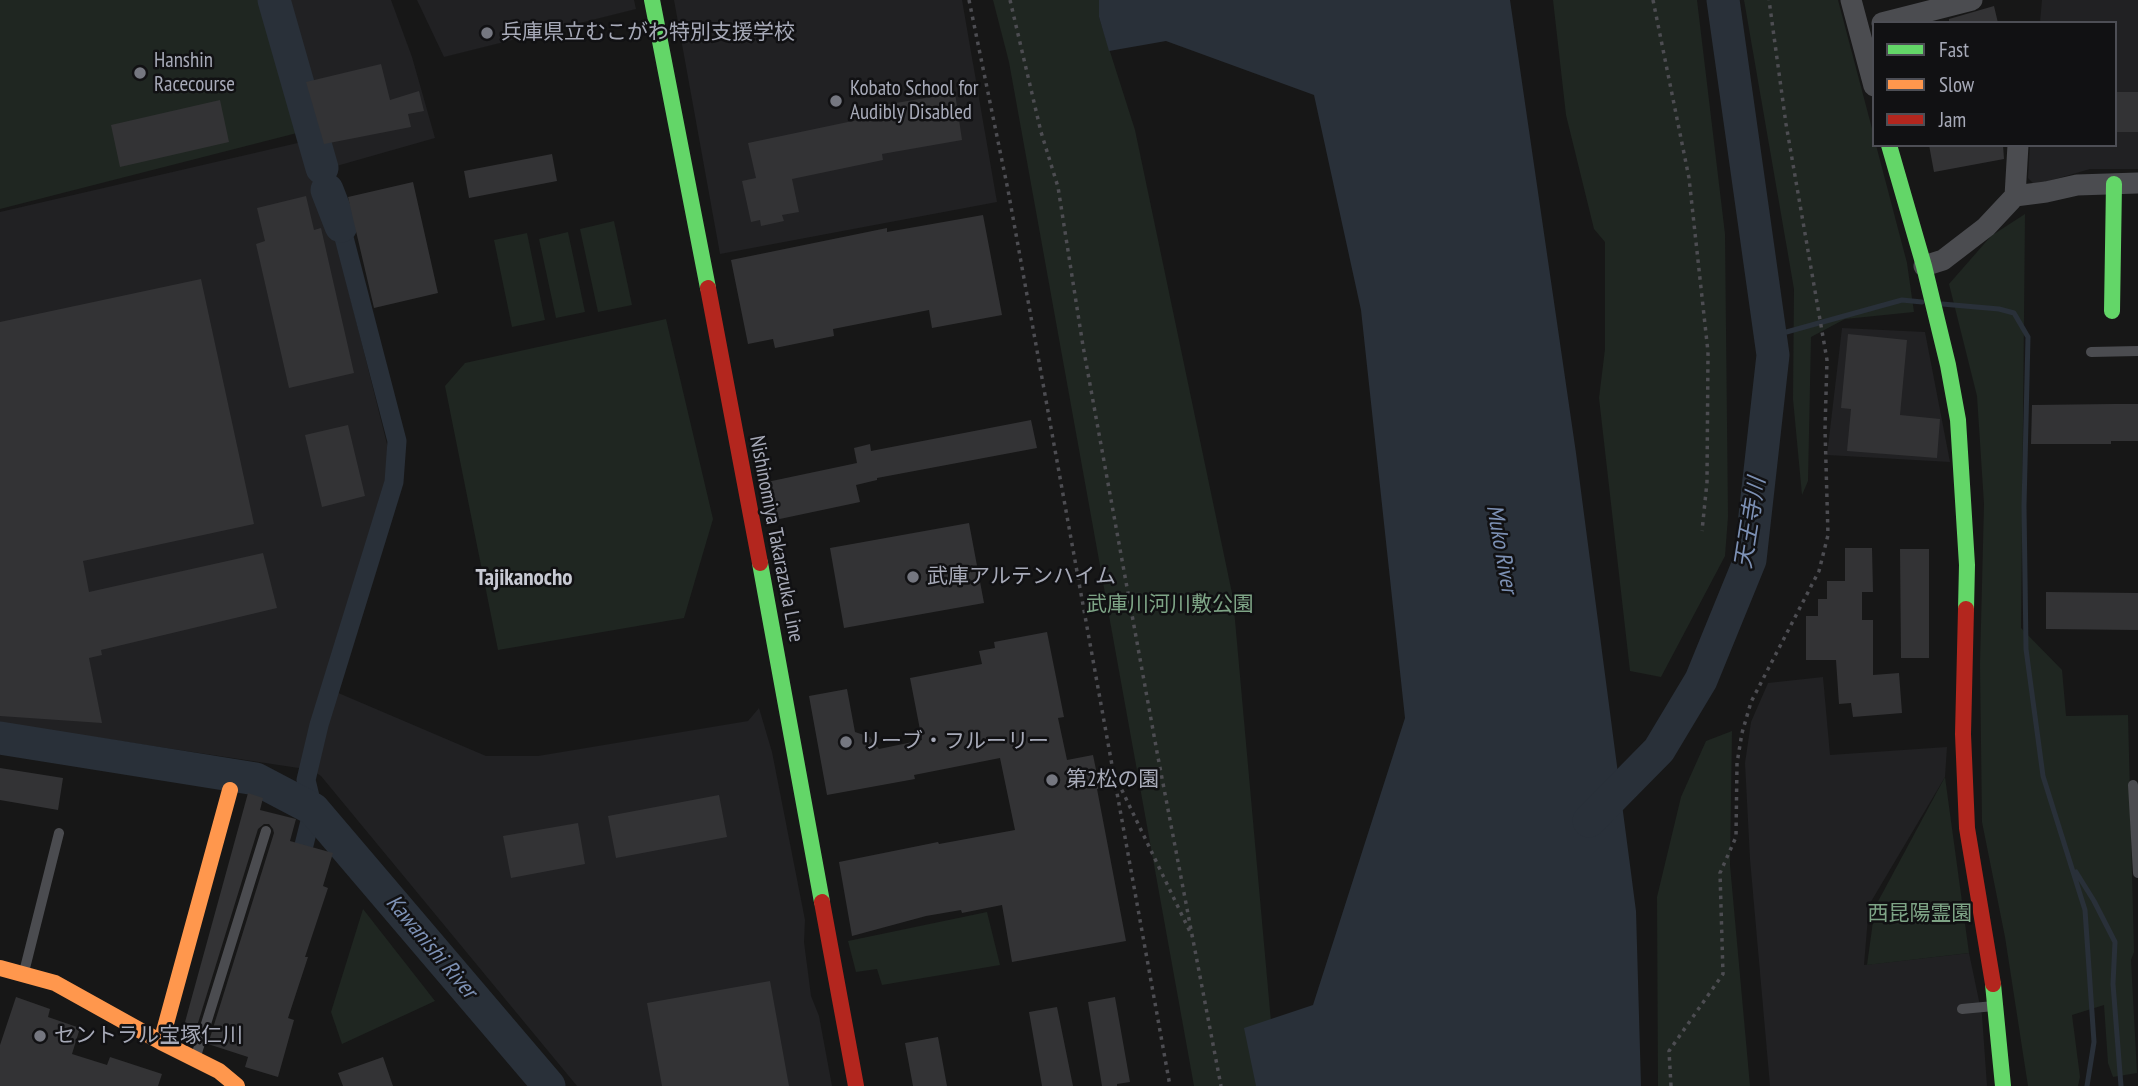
<!DOCTYPE html>
<meta charset="utf-8">
<style>
body{margin:0}
#map{position:relative;width:2138px;height:1086px;overflow:hidden;background:#171717;font-family:"PT Sans Narrow",sans-serif}
canvas{display:block}
.legend{position:absolute;left:1872px;top:21px;width:245px;height:126px;box-sizing:border-box;background:#111113;border:2px solid #4d4e55;margin:0;padding:9px 12px;list-style:none;font-size:21px;color:#a7aab8}
.legend li{display:flex;align-items:center;gap:14px;height:35px}
.legend b{width:35px;border:2px solid #4d4e55}
</style>
<div id="map">
<canvas width="2138" height="1086"></canvas>
<ul class="legend">
<li><b style="height:9px;background:#63d668"></b>Fast</li>
<li><b style="height:9px;background:#ff974d"></b>Slow</li>
<li><b style="height:9px;background:#b3261e"></b>Jam</li>
</ul>
</div>
<script>
const ctx = document.querySelector('canvas').getContext('2d');
ctx.lineJoin = 'round';
function fillPath(path, color) { ctx.fillStyle = color; ctx.fill(path, 'evenodd'); }
const poly = rows => new Path2D(rows.map(r => 'M' + r).join(''));
function strokePath(path, color, width, dash) { ctx.strokeStyle = color; ctx.lineWidth = width; ctx.lineCap = dash ? 'butt' : 'round'; ctx.setLineDash(dash || []); ctx.stroke(path); }
function write(font, color, halo, rows, align = 'center') {
  ctx.font = font + ' "PT Sans Narrow","Noto Sans JP",sans-serif'; ctx.lineWidth = 5; ctx.setLineDash([]); ctx.textBaseline = 'middle'; ctx.strokeStyle = halo; ctx.fillStyle = color; for (const [text, x, y, turn = 0] of rows) {
    ctx.save(); ctx.translate(x, y); ctx.rotate((+turn || 0) * Math.PI / 180); ctx.textAlign = isNaN(turn) ? turn : align; if (halo) ctx.strokeText(text, 0, 0); ctx.fillText(text, 0, 0); ctx.restore();
  }
}
fillPath(poly([
 [263,0,391,0,412,57,435,138,326,169,288,35,274,39],
 [417,0,634,0,636,9,444,57],
 [674,0,962,0,997,202,720,254],
 [2042,0,2138,0,2138,169,2090,169,2035,185,2028,178,2030,145,2115,145,2115,23,2040,23],
 [302,142,324,192,392,464,322,686,486,756,538,756,748,721,759,708,772,752,805,920,804,942,811,996,819,1016,832,1086,577,1086,321,776,312,770,0,723,0,212],
 [1842,328,1925,332,1950,462,1827,455],
 [1823,677,1830,755,1947,747,1945,777,1869,905,1864,965,1969,953,1982,1015,1987,1086,1770,1086,1750,859,1745,763,1751,722,1768,683]
]), '#212123');
fillPath(poly([
 [0,0,258,0,297,133,0,209],
 [993,0,1099,0,1099,17,1135,130,1233,598,1272,1033,1275,1086,1194,1086,1009,62],
 [1553,0,1697,0,1725,234,1728,517,1725,556,1661,677,1630,671,1599,398,1605,349,1605,242,1594,229,1566,115],
 [1744,0,1838,0,1874,136,1874,145,1876,145,1907,263,1914,312,1845,319,1811,337,1808,481,1802,495,1793,399,1794,289],
 [2025,214,2021,628,2062,670,2066,716,2128,715,2134,952,2131,960,2137,1073,2113,1077,2108,1063,2104,1005,2072,1015,2080,1077,2078,1086,2028,1086,2005,937,1982,822,1980,664,1984,504,1977,396,1949,284,1991,236],
 [614,221,632,305,598,312,580,229],
 [568,232,585,312,556,318,539,239],
 [527,233,545,320,512,327,494,240],
 [666,319,713,519,684,618,498,650,445,386,465,363],
 [1732,731,1730,865,1750,1086,1658,1086,1657,897,1681,797,1706,741],
 [1945,777,1969,953,1867,965,1875,907],
 [363,909,435,1001,342,1044,331,1012],
 [987,912,1000,965,882,985,877,969,856,972,848,941]
]), '#1f2621');
fillPath(poly([
 [1099,0,1510,0,1576,453,1636,911,1641,1086,1256,1086,1244,1028,1313,1005,1405,718,1361,310,1314,95,1166,41,1109,51,1099,17]
]), '#293039');
strokePath(poly([
 [1942,304,1999,309,2014,313,2028,337,2024,506,2026,649,2043,776,2085,910,2094,1042,2087,1086],
 [1772,336,1902,300,1922,302],
 [2076,872,2094,901,2115,942,2113,984,2121,1086]
]), '#293039', 5);
strokePath(poly([
 [298,869,313,809,306,780,319,725,394,482,397,441,341,226]
]), '#293039', 19);
strokePath(poly([
 [274,0,322,168],
 [327,190,341,226],
 [0,738,256,779,313,809,549,1086],
 [1589,821,1659,750,1701,680,1750,560,1773,355,1723,0]
]), '#293039', 33);
fillPath(poly([
 [1994,6,1998,23,1949,23,1949,19],
 [381,64,390,100,419,91,424,111,408,114,411,127,324,144,306,82],
 [2115,92,2138,92,2138,132,2115,132],
 [955,93,962,140,882,154,883,160,792,179,799,212,782,215,784,221,761,226,760,220,751,222,742,181,756,178,748,143,886,114,884,105],
 [220,100,229,142,120,167,111,125],
 [1929,145,2003,145,2004,159,1934,172],
 [552,154,557,181,469,198,464,171],
 [413,182,438,293,374,308,348,197],
 [306,196,314,230,321,228,354,373,289,388,256,244,265,241,257,208],
 [983,215,1002,315,932,328,929,310,833,329,834,336,775,348,773,339,748,344,731,260,887,228,887,232],
 [201,279,254,524,83,561,89,592,263,553,277,608,101,650,102,655,89,658,102,723,0,716,0,322],
 [1848,334,1907,340,1900,415,1940,419,1937,458,1847,451,1851,409,1841,408],
 [2114,404,2138,404,2138,441,2111,441,2111,444,2031,444,2032,405],
 [1031,420,1037,448,877,478,877,480,856,485,860,502,775,520,767,482,857,463,854,448,870,444,871,451],
 [348,425,365,496,322,507,305,435],
 [969,523,984,603,844,628,830,548],
 [1845,548,1872,548,1873,592,1862,592,1862,620,1873,620,1873,675,1899,673,1902,713,1853,717,1851,703,1839,704,1836,660,1806,660,1806,616,1818,616,1818,599,1827,599,1827,581,1845,581],
 [1900,549,1929,549,1929,658,1901,658],
 [2046,592,2138,593,2138,630,2046,629],
 [1047,632,1064,717,1058,718,1067,760,1093,755,1100,789,1097,789,1126,941,1012,962,1002,905,962,913,961,910,926,916,852,936,839,862,938,842,939,844,1015,830,1000,758,914,775,915,779,827,795,809,696,847,689,855,732,870,737,879,749,922,740,910,678,982,664,979,651,995,648,994,642],
 [0,768,63,778,58,810,0,800],
 [248,793,263,798,260,810,296,819,290,841,333,853,323,886,328,888,305,957,308,957,288,1018,294,1020,278,1077,245,1067,248,1057,208,1044,274,833,273,829,269,824,264,824,258,829,193,1039,182,1033],
 [719,795,727,837,616,858,608,816],
 [578,823,585,864,511,878,503,836],
 [770,981,789,1086,662,1086,647,1003],
 [16,997,50,1009,48,1017,80,1028,72,1054,107,1065,110,1057,162,1074,158,1086,0,1086,0,1045],
 [1115,997,1130,1082,1117,1084,1117,1086,1102,1086,1088,1002],
 [1057,1007,1073,1086,1042,1086,1029,1012],
 [938,1037,947,1086,913,1086,905,1043],
 [383,1057,393,1086,343,1086,338,1073]
]), '#333335');
strokePath(poly([
 [969,0,1008,190,1170,1086],
 [1010,0,1041,132,1058,187,1083,346,1157,752,1221,1086],
 [1653,0,1689,178,1708,352,1707,482,1702,531],
 [1118,782,1192,936],
 [1671,1086,1669,1051,1723,974,1720,873,1736,837,1737,763,1742,733,1751,702,1819,571,1828,535,1825,429,1827,360,1786,124,1769,0]
]), '#4d4d52', 3.5, [3.5, 5]);
strokePath(poly([
 [2091,352,2138,351],
 [2133,785,2138,873],
 [24,972,59,833],
 [1962,1009,1994,1006],
 [196,1056,266,831]
]), '#4b4c50', 10);
strokePath(poly([
 [1851,0,1874,86],
 [1882,23,1972,0],
 [2015,196,2046,192,2077,185,2138,183],
 [1924,266,1943,260,1986,227,2015,196,2018,145]
]), '#4b4c50', 21);
strokePath(poly([
 [652,0,708,288],
 [1889,145,1924,266,1948,365,1958,420,1967,565,1966,609],
 [2112,311,2114,184],
 [760,563,822,902],
 [1993,984,2003,1086]
]), '#63d668', 16);
strokePath(poly([
 [0,968,55,983,161,1042,219,1071,237,1086],
 [161,1042,230,790]
]), '#ff974d', 16);
strokePath(poly([
 [708,288,760,563],
 [1966,609,1963,734,1967,828,1993,984],
 [822,902,856,1086]
]), '#b3261e', 16);
for (const [x, y, r, color] of [
 [487,33,7,"#757780"],
 [140,73,7,"#757780"],
 [836,101,7,"#757780"],
 [913,577,7,"#757780"],
 [846,742,7,"#757780"],
 [1052,780,7,"#757780"],
 [40,1036,7,"#757780"]
]) { const dot = new Path2D(); dot.arc(x, y, r, 0, 2 * Math.PI); ctx.fillStyle = color; ctx.fill(dot); strokePath(dot, '#111113', 2.5); }
write('21px', '#a7aab8', '#111113', [
 ["兵庫県立むこがわ特別支援学校",501,33],
 ["Hanshin",154,61],
 ["Racecourse",154,85],
 ["Kobato School for",850,89],
 ["Audibly Disabled",850,113],
 ["武庫アルテンハイム",927,577],
 ["リーブ・フルーリー",860,742],
 ["第2松の園",1066,780],
 ["セントラル宝塚仁川",54,1036]
], 'left');
write('21px', '#a7aab8', '#111113', [
 ["Nishinomiya Takarazuka Line",776,539,79]
]);
write('21px', '#7ea486', '#111113', [
 ["武庫川河川敷公園",1170,605],
 ["西昆陽霊園",1920,914]
]);
write('italic 23px', '#7d91b5', '#111113', [
 ["天王寺川",1751,523,-81],
 ["Muko River",1501,549,80],
 ["Kawanishi River",431,947,50]
]);
write('bold 23px', '#c8cad4', '#111113', [
 ["Tajikanocho",524,578]
]);
</script>
